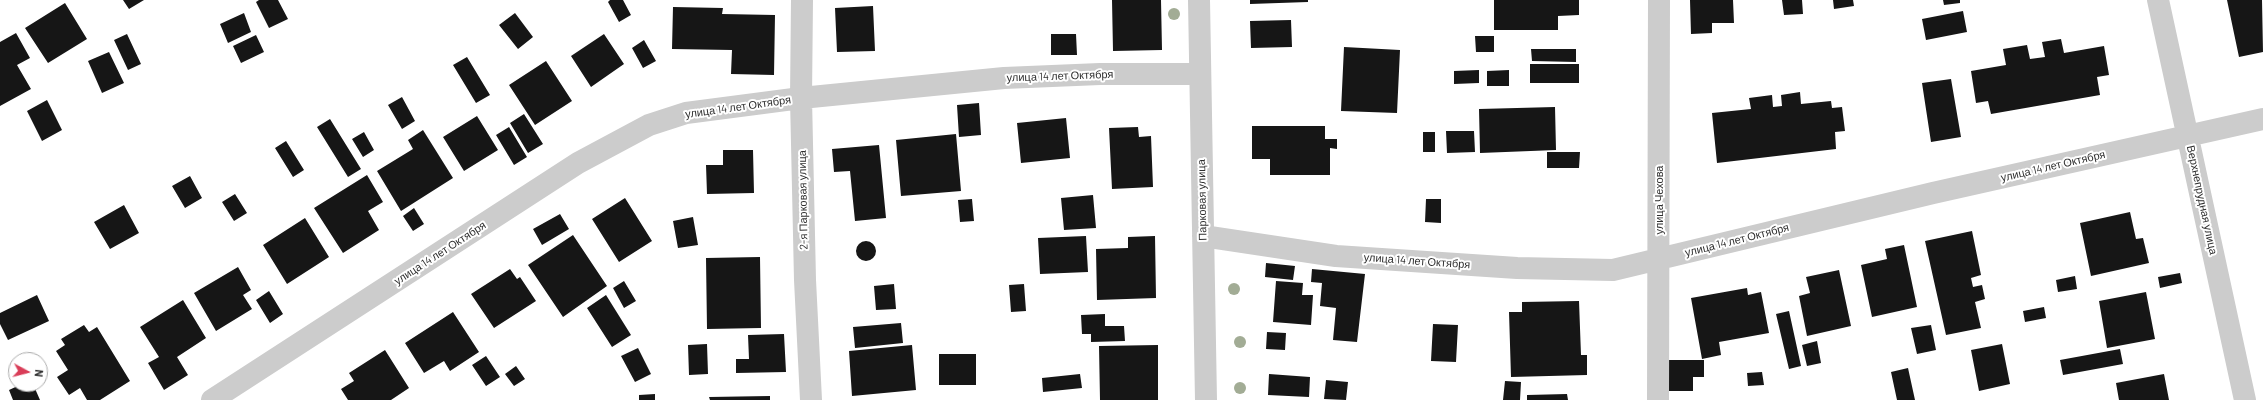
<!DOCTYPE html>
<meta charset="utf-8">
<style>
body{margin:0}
#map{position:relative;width:2263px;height:400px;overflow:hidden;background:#fff;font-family:Barlow,sans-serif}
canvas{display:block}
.north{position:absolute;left:8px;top:352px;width:40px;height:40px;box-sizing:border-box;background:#fff;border:1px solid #acacac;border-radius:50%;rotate:97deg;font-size:11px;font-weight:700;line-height:16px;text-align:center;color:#2f2f2f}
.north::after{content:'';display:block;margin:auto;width:14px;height:18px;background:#d93d58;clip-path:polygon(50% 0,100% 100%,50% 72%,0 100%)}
</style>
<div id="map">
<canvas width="2263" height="400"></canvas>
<div class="north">N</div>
</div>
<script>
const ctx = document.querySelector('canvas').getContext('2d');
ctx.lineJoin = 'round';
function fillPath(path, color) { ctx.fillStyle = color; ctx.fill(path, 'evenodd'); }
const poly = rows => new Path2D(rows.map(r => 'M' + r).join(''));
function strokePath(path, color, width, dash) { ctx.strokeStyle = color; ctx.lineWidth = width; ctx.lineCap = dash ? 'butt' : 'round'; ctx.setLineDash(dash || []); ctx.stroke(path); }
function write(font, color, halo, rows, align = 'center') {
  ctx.font = font + ' Barlow,sans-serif'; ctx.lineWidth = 4; ctx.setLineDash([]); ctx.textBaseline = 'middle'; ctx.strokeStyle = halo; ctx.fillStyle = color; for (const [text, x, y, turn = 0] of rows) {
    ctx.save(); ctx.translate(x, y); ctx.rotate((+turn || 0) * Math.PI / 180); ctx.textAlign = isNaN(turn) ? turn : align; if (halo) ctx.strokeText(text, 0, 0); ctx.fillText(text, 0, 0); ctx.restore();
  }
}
fillPath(poly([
 [123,0,144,0,129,9],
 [259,0,278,0,288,19,269,28,256,2],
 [610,0,623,0,631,15,619,22,608,2],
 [1112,0,1161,0,1162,50,1113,51],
 [1250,0,1308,0,1308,2,1250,4],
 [1494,0,1579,0,1579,15,1558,16,1558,30,1494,30],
 [1690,0,1733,0,1734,23,1712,23,1712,33,1691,34],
 [1782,0,1802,0,1803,14,1784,15],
 [1833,0,1853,0,1854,6,1834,9],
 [1943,0,1960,0,1960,3,1944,5],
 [2227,0,2262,0,2263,52,2239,57],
 [65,3,87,39,48,63,25,28],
 [873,6,875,51,837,52,835,8],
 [673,7,723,8,722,14,775,15,774,75,731,74,732,50,672,49],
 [1963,11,1967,32,1926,40,1922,19],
 [244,13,251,32,228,43,220,24],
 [515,13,533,37,518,49,499,25],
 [1291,20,1292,47,1251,48,1250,21],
 [16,33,30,58,17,65,31,89,0,106,0,42],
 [127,34,141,64,128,70,114,40],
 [604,34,624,64,591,87,571,56],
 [1051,34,1076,34,1077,55,1051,55],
 [256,35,264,52,241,63,233,46],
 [1475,36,1494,36,1494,52,1476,52],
 [2061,39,2064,53,2104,46,2109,75,2097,77,2100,95,1991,114,1988,101,1976,103,1971,71,2006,65,2003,49,2027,45,2030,59,2045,57,2042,42],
 [644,40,656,61,643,68,632,48],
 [1344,47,1400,50,1397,113,1341,111],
 [1531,49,1576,49,1576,62,1532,61],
 [109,52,124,83,102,93,88,61],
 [467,57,490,95,476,103,453,65],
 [546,61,572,101,535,125,509,85],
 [1530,64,1579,64,1579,83,1530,83],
 [1479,70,1479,83,1454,84,1454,71],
 [1509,70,1509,86,1487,86,1487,71],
 [1951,79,1961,137,1931,142,1922,83],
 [1800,92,1801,104,1831,101,1832,108,1842,107,1845,131,1835,132,1836,149,1717,163,1712,113,1751,109,1749,98,1772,95,1773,107,1782,106,1781,95],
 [402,97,415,121,402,129,388,105],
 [47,100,62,130,42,141,27,111],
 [979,103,981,135,959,137,957,105],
 [1555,107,1556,150,1480,153,1479,109],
 [524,114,543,144,528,153,510,123],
 [477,116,498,150,464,171,443,137],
 [1066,118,1070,158,1021,163,1017,123],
 [330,119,361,169,348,177,317,127],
 [1252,126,1325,126,1325,139,1337,139,1337,149,1330,148,1330,175,1270,175,1270,159,1252,159],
 [509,127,527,157,514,165,496,135],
 [1138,127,1139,137,1151,136,1153,187,1112,189,1109,128],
 [423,130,453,178,401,211,377,171,413,149,408,140],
 [1446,131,1474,131,1475,152,1447,153],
 [364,132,374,150,363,157,352,139],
 [1423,132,1435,132,1435,152,1423,152],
 [956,134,961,191,901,196,896,140],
 [286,141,304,170,293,177,275,148],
 [879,145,886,218,855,221,850,171,834,172,832,149],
 [723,150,753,150,754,193,707,194,706,165,723,165],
 [1547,152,1580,152,1579,168,1547,168],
 [367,175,383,202,368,211,379,230,343,253,314,208],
 [190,176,202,198,185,208,172,186],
 [235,194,247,213,234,221,222,202],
 [1093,195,1096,228,1064,230,1061,198],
 [625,198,652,241,619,262,592,219],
 [972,199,974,221,960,222,958,200],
 [1426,199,1441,199,1441,223,1425,222],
 [124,205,139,233,110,249,94,222],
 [414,208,424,224,413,231,403,216],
 [2130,212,2136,239,2143,238,2149,263,2091,276,2080,223],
 [560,214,569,229,542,245,533,229],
 [693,217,698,245,678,248,673,221],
 [305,218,329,257,287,284,263,245],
 [1972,231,1981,275,1971,278,1973,287,1982,285,1985,299,1975,302,1981,328,1946,335,1925,241],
 [573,235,607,286,563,317,528,265],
 [1086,236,1088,272,1040,274,1038,238],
 [1155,236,1156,298,1097,300,1096,249,1128,248,1128,237],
 '856 251a10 10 0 1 1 20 0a10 10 0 1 1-20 0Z',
 [1904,245,1917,307,1872,317,1861,265,1887,259,1885,249],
 [760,257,761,328,707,329,706,258],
 [1266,263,1295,266,1293,280,1265,277],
 [238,267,251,290,243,295,252,309,216,331,194,293],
 [510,269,517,279,520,277,536,301,494,328,471,294],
 [1312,269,1365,274,1357,342,1333,340,1336,308,1320,306,1322,283,1311,282],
 [1839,270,1851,326,1807,336,1799,296,1810,293,1806,277],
 [2180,273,2182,283,2160,288,2158,277],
 [2075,276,2077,289,2058,292,2056,280],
 [624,281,636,301,624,308,613,288],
 [1276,281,1303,283,1302,295,1313,295,1311,325,1273,322],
 [894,284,896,309,876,310,874,286],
 [1024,284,1026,311,1011,312,1009,285],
 [1747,288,1748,295,1761,292,1769,333,1719,342,1721,355,1702,359,1691,298],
 [269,291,283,314,270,323,256,300],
 [2146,292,2155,339,2107,348,2099,301],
 [37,295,49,321,8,340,0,324,0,313],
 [606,295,631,335,612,347,587,308],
 [183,300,206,338,177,357,188,375,164,390,148,363,159,357,140,327],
 [1579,301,1581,355,1587,355,1587,375,1511,377,1509,312,1522,312,1522,302],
 [2044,307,2046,318,2025,322,2023,311],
 [1789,311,1801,366,1789,369,1776,314],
 [453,312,479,352,450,371,444,361,424,373,405,343],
 [1105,314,1105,326,1124,326,1125,341,1091,342,1091,334,1082,334,1081,315],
 [901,323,903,343,855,348,853,327],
 [1433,324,1458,325,1456,362,1431,361],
 [84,325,89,332,97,327,130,381,100,400,87,400,80,388,69,395,57,377,68,370,56,351,65,345,61,339],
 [1931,325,1936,350,1917,354,1911,328],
 [1267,332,1286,333,1285,350,1266,349],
 [784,334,786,372,736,373,736,359,749,359,748,335],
 [1817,341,1821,363,1807,366,1802,345],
 [707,344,708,374,689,375,688,345],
 [2002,344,2010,384,1979,391,1971,350],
 [912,345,916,390,852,396,849,351],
 [1158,345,1158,400,1100,400,1099,346],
 [638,348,651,374,635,382,621,356],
 [2120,349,2123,364,2063,375,2060,360],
 [385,350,409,388,391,400,348,400,341,389,354,381,349,373],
 [939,354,976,354,976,385,939,385],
 [486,356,500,377,486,386,472,365],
 [1669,360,1704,360,1704,377,1693,377,1693,391,1669,391],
 [516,366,525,379,514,386,505,374],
 [1908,368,1915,400,1897,400,1891,372],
 [1762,372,1764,385,1748,386,1747,373],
 [1080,374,1082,388,1043,392,1042,378],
 [1269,374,1310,377,1309,397,1268,395],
 [2164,374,2169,400,2119,400,2116,383],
 [1326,380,1348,382,1346,400,1324,399],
 [1505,381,1521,382,1520,400,1503,400],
 [22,384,33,384,40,400,13,400,9,390],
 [655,394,655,400,639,400,639,395],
 [1567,394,1568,400,1527,400,1527,395],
 [770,396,770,400,710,400,709,397]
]), '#161616');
strokePath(poly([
 [802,0,801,98,805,280,811,400],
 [1199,0,1206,400],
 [2158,0,2245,400],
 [1203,236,1336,256,1517,268,1613,270,1933,193,2263,119],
 [212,400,578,163,649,125,686,113,801,98,1004,78,1100,74,1199,74],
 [1658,400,1659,0]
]), '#ccc', 22);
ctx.fillStyle = '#a2ac95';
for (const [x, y] of [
 [1174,14],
 [1234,289],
 [1240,342],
 [1240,388]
]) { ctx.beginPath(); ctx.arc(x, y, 6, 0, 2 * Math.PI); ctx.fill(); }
write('11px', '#2f2f2f', '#fff', [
 ["улица 14 лет Октября",1060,76,-2],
 ["улица 14 лет Октября",738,107,-8],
 ["улица 14 лет Октября",2053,166,-13],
 ["2-я Парковая улица",803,200,-91],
 ["Парковая улица",1202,200,-91],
 ["улица Чехова",1659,200,-90],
 ["Верхнепрудная улица",2202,200,78],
 ["улица 14 лет Октября",1737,240,-14],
 ["улица 14 лет Октября",440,253,-33],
 ["улица 14 лет Октября",1417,261,4]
]);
</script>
